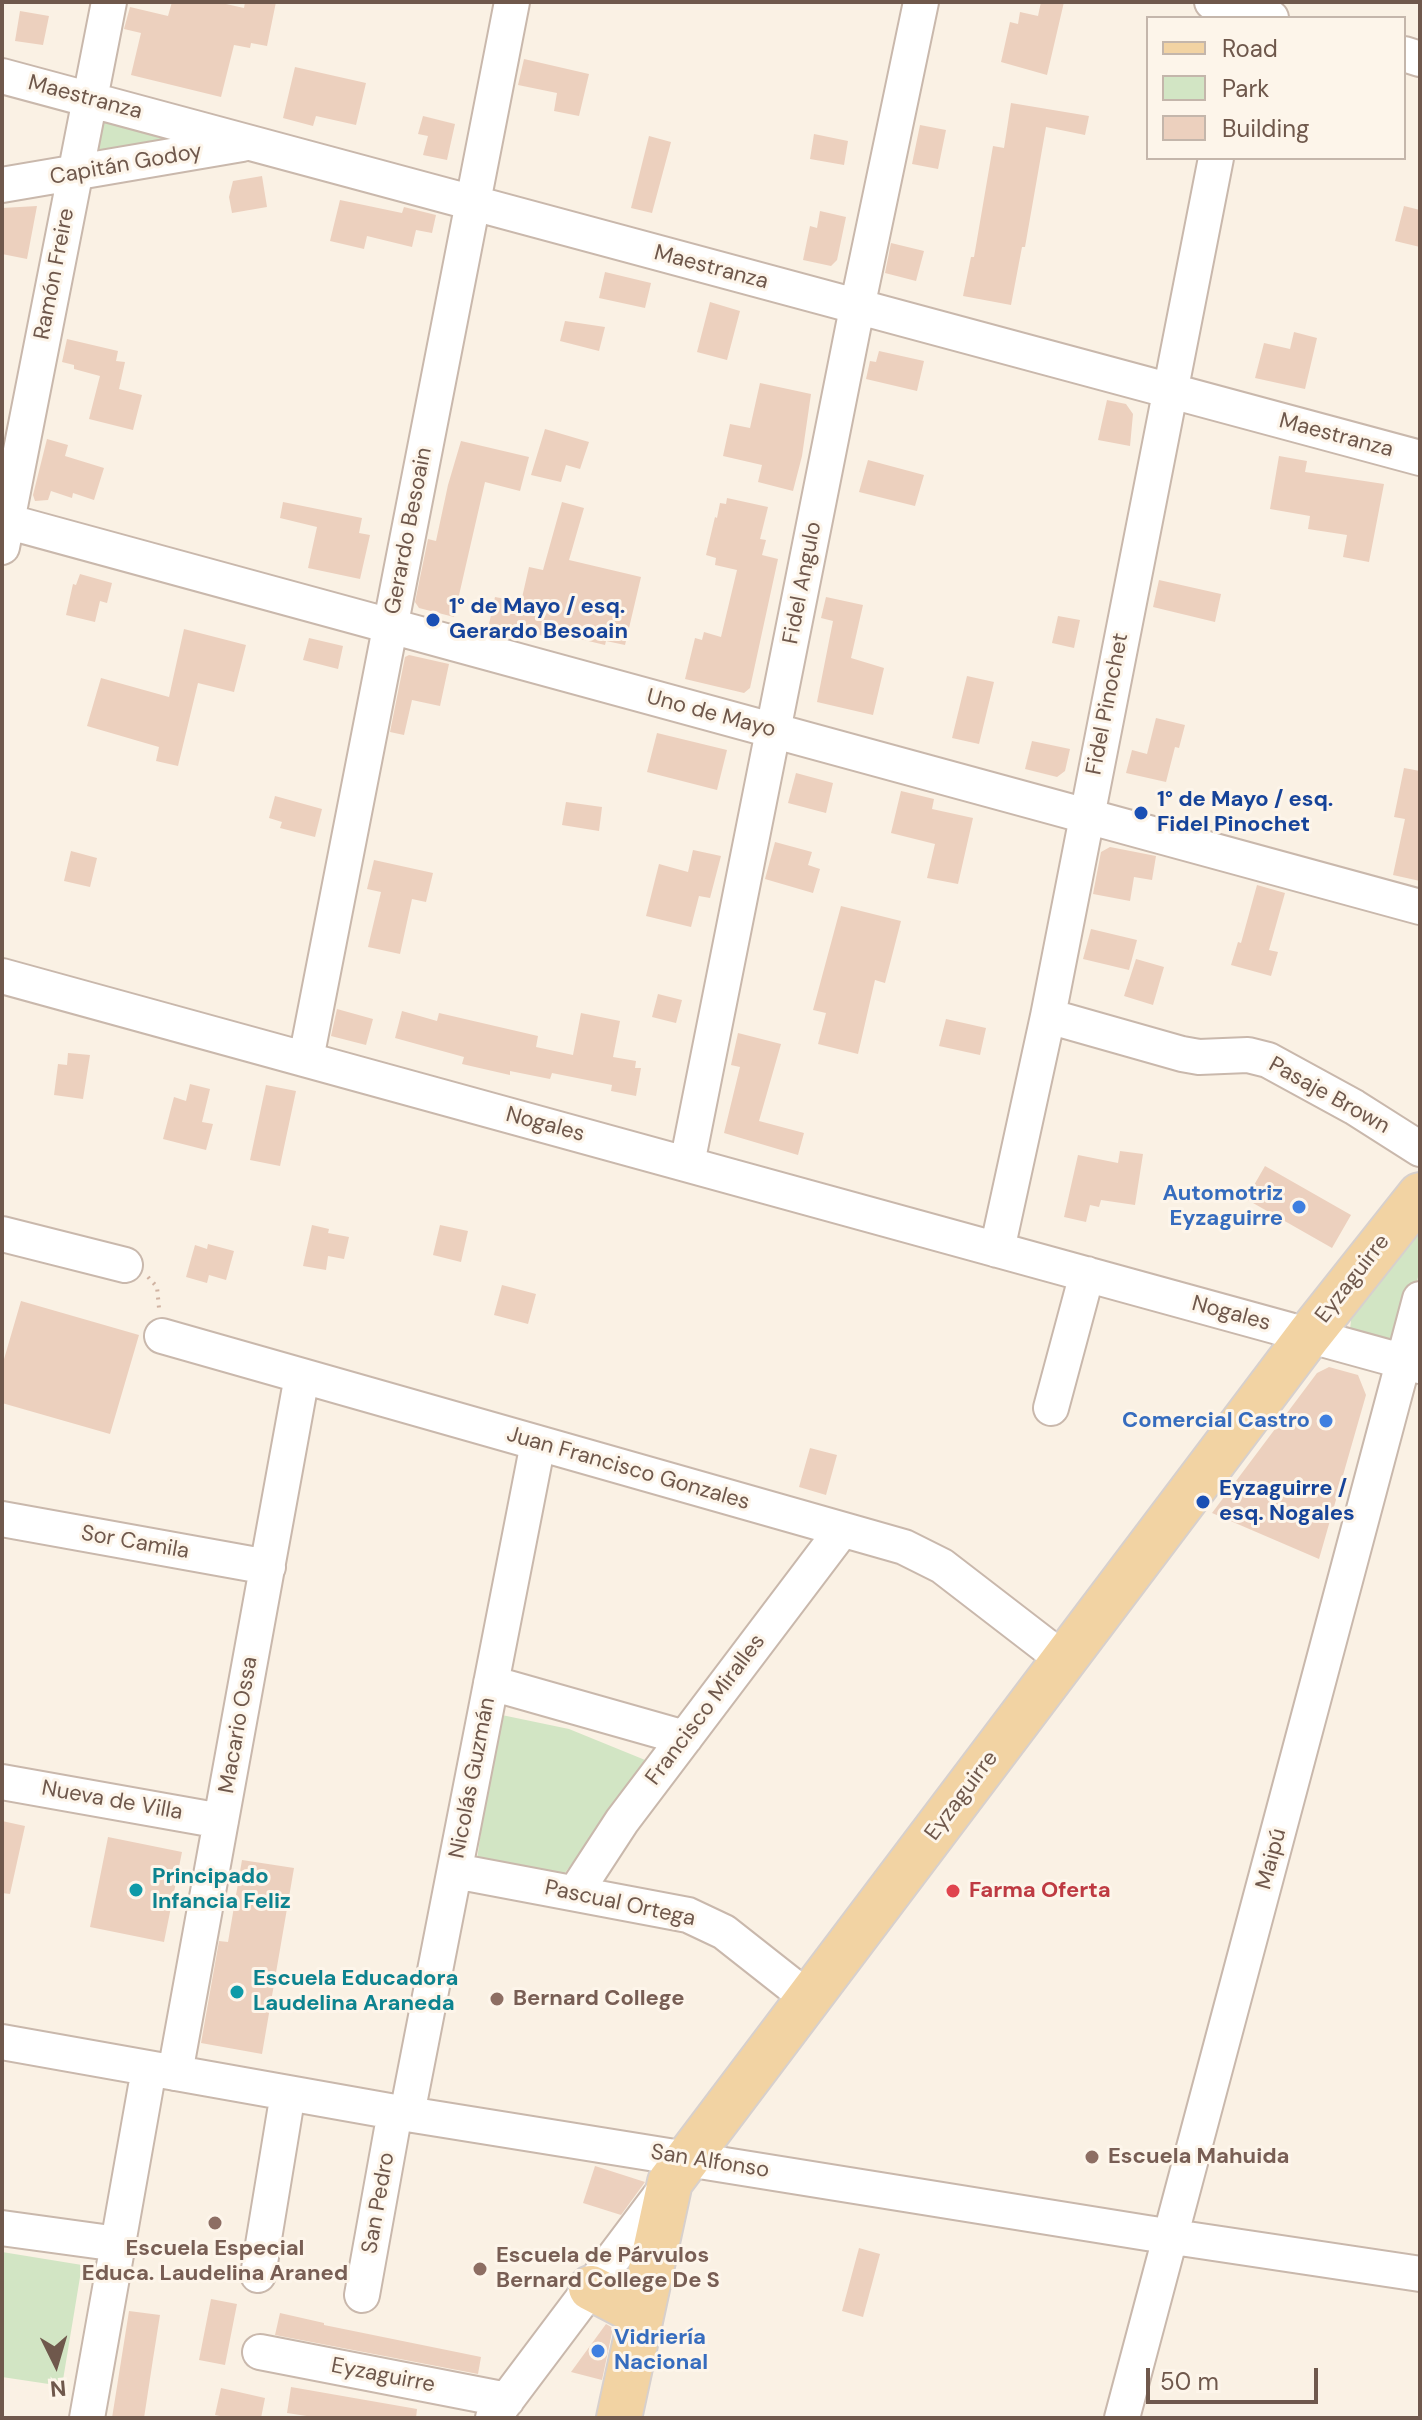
<!DOCTYPE html>
<meta charset="utf-8">
<style>
body{margin:0}
#map{position:relative;width:1422px;height:2420px;overflow:hidden;background:#faf1e4;font-family:"DM Sans",sans-serif}
canvas{display:block}
.frame{position:absolute;inset:0;border:4px solid #6f584c;pointer-events:none}
.legend{position:absolute;left:1146px;top:16px;width:260px;height:144px;box-sizing:border-box;background:#fdf5ea;border:2px solid #c4b6ab;margin:0;padding:10px 14px;list-style:none;font-size:24px;color:#6f584c}
.legend li{display:flex;align-items:center;gap:16px;height:40px}
.legend b{width:40px;border:2px solid #c4b6ab}
.north{position:absolute;left:16px;top:2324px;width:80px;height:80px;-webkit-text-stroke:6px #fdf5ea;paint-order:stroke;rotate:175deg;font-size:22px;font-weight:700;line-height:32px;text-align:center;color:#6f584c}
.north::after{content:'';display:block;margin:auto;width:28px;height:36px;background:#6f584c;clip-path:polygon(50% 0,100% 100%,50% 72%,0 100%)}
.scale{position:absolute;left:1146px;top:2368px;width:172px;height:36px;box-sizing:border-box;border:4px solid #6f584c;border-top:0;padding-left:10px;font-size:24px;line-height:28px;white-space:nowrap;color:#6f584c;-webkit-text-stroke:6px #fdf5ea;paint-order:stroke}
</style>
<div id="map">
<canvas width="1422" height="2420"></canvas>
<div class="frame"></div>
<ul class="legend">
<li><b style="height:10px;background:#f2d3a3"></b>Road</li>
<li><b style="height:22px;background:#d2e5c4"></b>Park</li>
<li><b style="height:22px;background:#ecd0be"></b>Building</li>
</ul>
<div class="north">N</div>
<div class="scale">50 m</div>
</div>
<script>
const ctx = document.querySelector('canvas').getContext('2d');
ctx.lineJoin = 'round';
function fillPath(path, color) { ctx.fillStyle = color; ctx.fill(path, 'evenodd'); }
const poly = rows => new Path2D(rows.map(r => 'M' + r).join(''));
function strokePath(path, color, width, dash) { ctx.strokeStyle = color; ctx.lineWidth = width; ctx.lineCap = dash ? 'butt' : 'round'; ctx.setLineDash(dash || []); ctx.stroke(path); }
function write(font, color, halo, rows, align = 'center') {
  ctx.font = font + ' "DM Sans",sans-serif'; ctx.lineWidth = 6; ctx.setLineDash([]); ctx.textBaseline = 'middle'; ctx.strokeStyle = halo; ctx.fillStyle = color; for (const [text, x, y, turn = 0] of rows) {
    ctx.save(); ctx.translate(x, y); ctx.rotate((+turn || 0) * Math.PI / 180); ctx.textAlign = isNaN(turn) ? turn : align; if (halo) ctx.strokeText(text, 0, 0); ctx.fillText(text, 0, 0); ctx.restore();
  }
}
fillPath(poly([
 [104,114,181,136,96,162,95,121],
 [1420,1224,1420,1269,1404,1333,1398,1342,1350,1330,1351,1320,1415,1227],
 [497,1714,569,1729,650,1762,564,1874,477,1860],
 [2,2252,82,2265,62,2386,2,2377]
]), '#d2e5c4');
fillPath(poly([
 [172,2,217,2,244,8,245,2,276,2,267,46,251,43,250,48,234,45,221,97,131,75,141,33,124,29,130,7,168,16],
 [1041,2,1064,2,1047,75,1001,62,1010,22,1018,24,1020,12,1038,16],
 [20,11,49,16,43,45,15,41],
 [524,59,589,74,579,116,554,111,557,93,518,85],
 [295,67,366,83,356,125,316,116,313,126,283,118],
 [1011,103,1089,116,1085,135,1046,127,1025,247,1022,247,1011,305,963,296,971,257,974,257,993,146,1004,148],
 [423,116,455,124,447,160,423,155,428,136,418,134],
 [920,125,946,130,938,169,912,164],
 [814,134,848,141,844,165,810,159],
 [649,136,671,142,652,213,631,208],
 [262,176,267,207,232,213,229,197,233,181],
 [340,200,402,213,404,207,436,215,432,233,416,230,412,247,367,236,364,249,330,241],
 [37,206,27,259,2,254,2,208],
 [1404,206,1420,210,1420,247,1395,241],
 [820,211,846,217,837,260,831,266,803,260,810,226,817,228],
 [891,243,924,251,916,281,885,273],
 [605,272,651,283,645,308,599,298],
 [710,302,740,311,727,360,697,352],
 [565,321,605,327,599,351,560,341],
 [1294,332,1317,338,1305,389,1255,378,1264,343,1290,349],
 [67,339,118,351,116,361,125,362,119,389,142,395,133,430,89,419,100,376,74,369,74,365,62,362],
 [879,351,924,361,917,391,866,379,870,361,876,362],
 [760,383,811,394,802,456,793,491,758,482,762,465,723,456,730,424,750,428],
 [1107,400,1126,404,1133,414,1130,446,1098,440],
 [545,429,589,442,580,469,566,465,561,482,531,475],
 [47,439,68,445,65,456,104,468,94,500,73,493,72,498,51,491,48,500,35,501,33,495],
 [461,441,529,457,520,491,485,482,454,617,419,608,415,602,428,539,436,541,448,485],
 [1279,456,1307,461,1305,472,1384,484,1369,562,1343,557,1347,535,1308,529,1310,516,1270,509],
 [868,460,924,475,915,506,859,492],
 [727,498,768,507,760,539,766,540,762,555,778,559,750,688,744,693,685,679,695,638,702,640,704,632,721,637,737,570,715,565,716,558,706,555,715,517,717,518,720,503,726,504],
 [283,502,362,518,359,533,370,535,360,579,308,568,317,527,280,518],
 [562,502,584,508,569,560,641,577,625,645,606,641,605,645,555,633,553,638,489,624,495,597,521,602,529,567,543,570],
 [80,574,112,583,107,603,100,601,95,622,66,615,73,584,76,585],
 [1159,580,1221,594,1215,622,1153,607],
 [826,597,863,605,851,658,884,668,873,715,817,702,833,621,821,618],
 [1058,616,1080,620,1074,648,1052,643],
 [184,629,246,645,234,692,198,683,178,766,156,761,159,747,87,726,101,678,169,697],
 [309,638,343,646,338,669,303,660],
 [409,655,449,664,440,706,412,700,404,735,390,732,405,657],
 [967,676,994,682,979,744,952,738],
 [1156,718,1185,725,1179,748,1175,747,1166,782,1126,773,1132,750,1147,754],
 [657,733,727,750,717,790,647,772],
 [1032,741,1070,749,1065,771,1057,777,1025,769],
 [1404,768,1420,771,1420,881,1393,875,1405,819,1394,817],
 [796,773,833,783,826,813,788,803],
 [901,791,934,799,932,809,973,818,958,884,927,878,935,844,891,833],
 [275,796,322,809,315,837,280,828,282,822,269,818],
 [566,802,602,807,599,831,562,825],
 [775,842,812,852,808,865,820,869,813,893,765,879],
 [1110,847,1156,856,1152,880,1134,877,1130,901,1093,894,1101,852],
 [693,850,721,856,710,898,699,896,691,927,646,916,659,864,688,872],
 [71,851,97,858,90,887,64,881],
 [374,860,433,873,426,902,412,899,400,954,368,947,381,892,367,889],
 [1257,885,1285,893,1269,950,1278,952,1271,976,1231,965,1238,942,1241,943],
 [841,906,901,921,885,983,875,980,858,1054,818,1044,826,1013,813,1010],
 [1091,929,1137,940,1129,970,1083,959],
 [1136,959,1164,967,1153,1005,1124,996],
 [658,994,682,1000,676,1023,652,1017],
 [337,1009,373,1019,366,1045,331,1036],
 [402,1011,437,1021,439,1013,538,1036,536,1047,573,1055,581,1013,620,1021,613,1057,636,1061,635,1068,641,1068,636,1096,611,1091,612,1085,552,1073,550,1079,510,1071,510,1075,462,1064,464,1057,395,1038],
 [946,1019,986,1028,980,1055,939,1046],
 [738,1033,781,1044,759,1121,804,1133,798,1155,724,1133,740,1067,731,1065],
 [68,1053,90,1055,83,1099,54,1095,58,1064,67,1065],
 [190,1084,210,1089,202,1122,213,1124,206,1150,163,1139,174,1097,186,1101],
 [266,1085,296,1091,280,1166,250,1160],
 [1120,1151,1143,1154,1135,1205,1101,1200,1099,1207,1090,1205,1086,1222,1064,1217,1078,1155,1118,1163],
 [1265,1166,1351,1215,1332,1248,1246,1199],
 [312,1225,329,1229,328,1233,349,1237,344,1259,328,1256,326,1270,303,1266],
 [440,1225,468,1231,461,1262,433,1255],
 [208,1244,234,1251,226,1280,209,1275,207,1283,186,1277,195,1245,207,1249],
 [502,1285,536,1294,528,1324,494,1315],
 [21,1301,139,1335,110,1434,2,1403,2,1366],
 [1329,1367,1358,1375,1366,1395,1319,1559,1212,1513,1317,1373],
 [810,1448,837,1455,826,1495,799,1487],
 [2,1821,25,1826,10,1894,2,1893],
 [108,1837,182,1852,164,1942,90,1927],
 [242,1860,294,1868,262,2054,201,2043,219,1941,228,1942],
 [595,2166,645,2182,621,2215,583,2203],
 [859,2248,880,2254,863,2317,842,2311],
 [211,2299,237,2304,225,2365,199,2360],
 [129,2311,160,2315,153,2359,144,2418,112,2418],
 [280,2313,324,2323,324,2325,481,2357,478,2374,275,2335],
 [606,2324,613,2328,602,2380,571,2372],
 [291,2387,417,2409,416,2418,320,2418,287,2413],
 [221,2388,265,2398,261,2418,230,2418,215,2415]
]), '#ecd0be');
const minor = poly([
 [1212,2,1271,18],
 [1404,54,1420,59],
 [2,76,1420,458],
 [2,185,242,144],
 [2,520,1420,907],
 [2,547,109,2],
 [2,976,1420,1366],
 [1048,1016,1182,1054,1199,1057,1248,1055,1268,1060,1354,1107,1420,1149],
 [306,1059,512,2],
 [687,1164,857,308,921,2],
 [2,1234,125,1265],
 [997,1250,1048,1016,1216,158],
 [162,1336,904,1547,942,1566,1064,1660],
 [1051,1408,1087,1274],
 [2,1519,268,1567],
 [491,1683,685,1738],
 [2,1782,221,1821],
 [455,1871,688,1915,724,1932,809,1999],
 [575,1893,622,1821,842,1530],
 [2,2042,395,2112,1147,2233,1420,2274],
 [175,2073,302,1376],
 [407,2114,538,1443],
 [2,2228,118,2244],
 [258,2275,288,2093],
 [362,2295,395,2112],
 [260,2352,507,2400],
 [87,2418,149,2069],
 [493,2418,666,2188],
 [1122,2418,1420,1299]
]);
const major = poly([
 [591,2288,641,2314],
 [619,2418,670,2182,1309,1335,1420,1195]
]);
strokePath(minor, '#c9b8ac', 38);
strokePath(major, '#d7d0cd', 48);
strokePath(poly([
 [148,1277,157,1287,159,1308]
]), '#d0b3a2', 4, [2, 6]);
strokePath(minor, '#fff', 34);
strokePath(major, '#f2d3a3', 44);
for (const [x, y, r, color] of [
 [433,620,8,"#1a4fb4"],
 [1141,813,8,"#1a4fb4"],
 [1299,1207,8,"#3f7fe0"],
 [1326,1421,8,"#3f7fe0"],
 [1203,1502,8,"#1a4fb4"],
 [136,1890,8,"#0f9aa8"],
 [953,1891,8,"#e0444e"],
 [237,1992,8,"#0f9aa8"],
 [497,1999,8,"#8d6e63"],
 [1092,2157,8,"#8d6e63"],
 [215,2223,8,"#8d6e63"],
 [480,2269,8,"#8d6e63"],
 [598,2351,8,"#3f7fe0"]
]) { const dot = new Path2D(); dot.arc(x, y, r, 0, 2 * Math.PI); ctx.fillStyle = color; ctx.fill(dot); strokePath(dot, '#fdf5ea', 3); }
write('22px', '#6f584c', '#fdf5ea', [
 ["Maestranza",85,98,15],
 ["Capitán Godoy",126,165,-10],
 ["Maestranza",711,268,15],
 ["Ramón Freire",55,274,-79],
 ["Maestranza",1336,436,15],
 ["Gerardo Besoain",409,531,-79],
 ["Fidel Angulo",803,583,-79],
 ["Fidel Pinochet",1108,704,-79],
 ["Uno de Mayo",711,714,15],
 ["Pasaje Brown",1329,1096,29],
 ["Nogales",545,1125,15],
 ["Eyzaguirre",1353,1279,-52],
 ["Nogales",1231,1314,15],
 ["Juan Francisco Gonzales",628,1469,16],
 ["Sor Camila",135,1543,10],
 ["Francisco Miralles",706,1710,-53],
 ["Macario Ossa",239,1725,-80],
 ["Nicolás Guzmán",473,1778,-79],
 ["Eyzaguirre",962,1796,-53],
 ["Nueva de Villa",112,1801,10],
 ["Maipú",1272,1859,-75],
 ["Pascual Ortega",620,1904,12],
 ["San Alfonso",710,2162,9],
 ["San Pedro",379,2203,-80],
 ["Eyzaguirre",383,2376,11]
]);
write('bold 22px', '#164399', '#fdf5ea', [
 ["1° de Mayo / esq.",449,607],
 ["Gerardo Besoain",449,632],
 ["1° de Mayo / esq.",1157,800],
 ["Fidel Pinochet",1157,825],
 ["Eyzaguirre /",1219,1489],
 ["esq. Nogales",1219,1514]
], 'left');
write('bold 22px', '#366cbe', '#fdf5ea', [
 ["Automotriz",1283,1194],
 ["Eyzaguirre",1283,1219],
 ["Comercial Castro",1310,1421],
 ["Vidriería",614,2338,"left"],
 ["Nacional",614,2363,"left"]
], 'right');
write('bold 22px', '#0d838f', '#fdf5ea', [
 ["Principado",152,1877],
 ["Infancia Feliz",152,1902],
 ["Escuela Educadora",253,1979],
 ["Laudelina Araneda",253,2004]
], 'left');
write('bold 22px', '#be3a42', '#fdf5ea', [
 ["Farma Oferta",969,1891]
], 'left');
write('bold 22px', '#785e54', '#fdf5ea', [
 ["Bernard College",513,1999],
 ["Escuela Mahuida",1108,2157],
 ["Escuela Especial",215,2249,"center"],
 ["Educa. Laudelina Araned",215,2274,"center"],
 ["Escuela de Párvulos",496,2256],
 ["Bernard College De S",496,2281]
], 'left');
</script>
